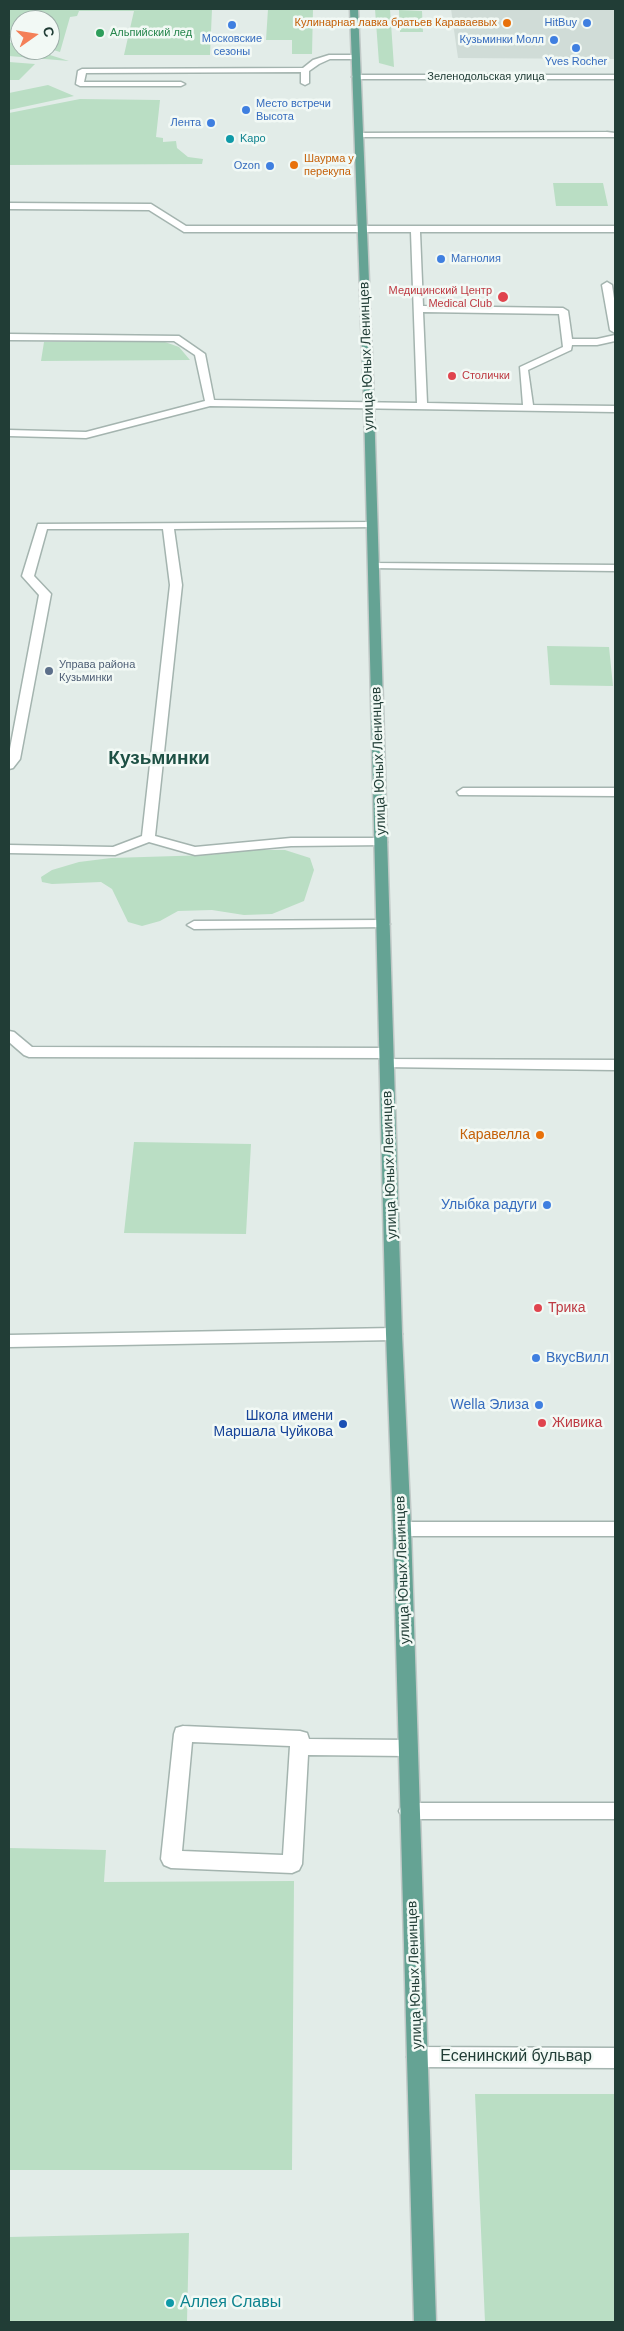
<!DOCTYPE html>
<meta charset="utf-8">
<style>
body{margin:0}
#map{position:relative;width:624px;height:2331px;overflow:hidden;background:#e2ece8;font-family:Helvetica,sans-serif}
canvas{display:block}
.frame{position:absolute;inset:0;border:10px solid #213d36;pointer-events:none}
.north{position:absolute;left:10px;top:10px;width:50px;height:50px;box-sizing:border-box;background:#f2f9f5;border:1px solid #9eaea9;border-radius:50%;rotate:77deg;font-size:14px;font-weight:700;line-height:20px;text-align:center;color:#213d36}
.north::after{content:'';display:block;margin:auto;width:18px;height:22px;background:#f48058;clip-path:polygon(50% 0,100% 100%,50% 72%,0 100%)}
</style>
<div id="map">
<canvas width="624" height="2331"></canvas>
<div class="frame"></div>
<div class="north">С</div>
</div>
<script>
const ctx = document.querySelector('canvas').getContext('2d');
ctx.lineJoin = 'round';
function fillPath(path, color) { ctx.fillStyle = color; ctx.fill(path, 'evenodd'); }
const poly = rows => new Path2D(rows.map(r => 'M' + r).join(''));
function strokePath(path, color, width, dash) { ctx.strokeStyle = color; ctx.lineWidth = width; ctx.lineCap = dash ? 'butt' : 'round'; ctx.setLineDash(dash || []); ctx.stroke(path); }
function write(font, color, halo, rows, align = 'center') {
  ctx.font = font + ' Helvetica,sans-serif'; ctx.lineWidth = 5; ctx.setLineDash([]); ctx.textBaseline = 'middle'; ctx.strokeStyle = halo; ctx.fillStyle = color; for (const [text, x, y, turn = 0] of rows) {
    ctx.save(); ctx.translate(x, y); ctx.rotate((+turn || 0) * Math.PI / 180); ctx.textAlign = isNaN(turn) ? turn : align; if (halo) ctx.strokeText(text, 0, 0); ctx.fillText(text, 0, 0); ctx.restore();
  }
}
fillPath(poly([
 [451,9,615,9,615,59,458,58]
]), '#d0dcd7');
fillPath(poly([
 [9,9,212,9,210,55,124,55,134,11,79,11,77,16,70,17,60,52,50,49,50,20,20,20,20,41,9,37],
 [268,9,313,9,312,54,292,54,292,40,266,40],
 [375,9,390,9,394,67,379,63],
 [399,10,422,11,423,32,400,32],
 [9,42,20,46,20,50,34,50,69,61,9,56],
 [9,62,35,64,19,80,9,80],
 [48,85,74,96,9,110,9,93],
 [80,99,160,100,156,137,163,138,163,142,176,141,177,148,188,157,203,159,202,164,9,165,9,113],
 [553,183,603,183,608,206,556,206],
 [44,342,165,342,179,347,190,360,41,361],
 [547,646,609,647,613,686,550,685],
 [252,850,285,850,310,858,314,870,304,901,272,914,244,915,212,910,178,911,160,921,142,926,128,922,112,889,101,882,52,884,42,882,41,877,52,870,79,862,111,858,209,855],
 [134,1142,251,1144,246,1234,124,1233],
 [9,1848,106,1850,104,1882,294,1881,292,2170,9,2170],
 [475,2094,615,2094,615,2322,485,2322],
 [189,2233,187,2322,9,2322,9,2237]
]), '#badec4');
const minor = poly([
 [329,55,355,55,359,57,355,59,330,59,319,64,309,71,309,83,305,85,301,83,301,72,86,73,84,82,181,82,185,84,181,86,80,86,76,84,78,71,82,69,303,68,313,60,329,55],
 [353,75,615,75,615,79,356,79,352,77,353,75],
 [607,132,615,133,615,137,359,137,355,135,359,133,607,132],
 [9,203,151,204,186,226,615,226,615,232,420,232,423,306,563,308,568,311,572,339,597,339,615,335,615,341,597,345,572,345,571,350,528,370,533,405,615,406,615,412,210,406,86,438,9,436,9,430,86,432,205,401,195,355,174,341,9,340,9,334,179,336,205,354,214,400,417,403,411,232,184,232,149,210,9,209,9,203],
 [423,312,559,314,563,347,520,367,523,405,427,403,423,312],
 [607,282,612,285,615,305,615,333,610,330,602,285,607,282],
 [372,522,376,523,376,527,174,529,182,585,155,836,195,847,291,838,381,838,387,842,386,845,291,846,195,855,149,842,115,855,9,853,9,845,113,847,142,836,170,585,163,529,47,529,34,576,51,594,20,759,13,768,9,769,9,754,39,595,22,576,38,524,372,522],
 [374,563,615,565,615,571,370,568,370,564,374,563],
 [463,788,615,788,615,796,459,795,457,792,463,788],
 [383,920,390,924,388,927,194,929,187,925,194,921,383,920],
 [9,1031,14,1032,32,1047,386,1048,393,1053,386,1058,29,1057,24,1055,9,1042,9,1031],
 [387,1059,615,1060,615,1070,382,1067,380,1064,387,1059],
 [394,1328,400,1330,402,1334,400,1338,394,1340,9,1347,9,1335,394,1328],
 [402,1522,615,1522,615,1536,402,1536,396,1534,393,1529,396,1524,402,1522],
 [183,1726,300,1731,307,1733,309,1739,408,1740,415,1742,417,1748,415,1754,408,1756,308,1755,302,1864,299,1870,292,1873,171,1868,164,1865,161,1859,174,1734,176,1728,183,1726],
 [192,1742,290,1746,283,1855,182,1851,192,1742],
 [409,1803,615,1803,615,1819,409,1819,402,1817,399,1811,402,1805,409,1803],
 [417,2047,615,2048,615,2068,417,2067,410,2064,407,2057,410,2050,417,2047]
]);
const major = poly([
 [350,9,358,9,374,405,402,1334,411,1529,436,2322,414,2322,393,1529,386,1334,364,405,350,9]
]);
strokePath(minor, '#a4b4af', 3);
strokePath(major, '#c1c9c7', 3);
fillPath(minor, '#fff');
fillPath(major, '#65a394');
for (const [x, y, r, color] of [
 [507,23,5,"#e8710a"],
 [587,23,5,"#3f7fe0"],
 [232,25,5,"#3f7fe0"],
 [100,33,5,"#2e9e5b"],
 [554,40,5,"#3f7fe0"],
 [576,48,5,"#3f7fe0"],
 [246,110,5,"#3f7fe0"],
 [211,123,5,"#3f7fe0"],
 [230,139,5,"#0f9aa8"],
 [294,165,5,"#e8710a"],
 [270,166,5,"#3f7fe0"],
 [441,259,5,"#3f7fe0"],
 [503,297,6,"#e0444e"],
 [452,376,5,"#e0444e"],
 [49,671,5,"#5c6f8a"],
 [540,1135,5,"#e8710a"],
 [547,1205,5,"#3f7fe0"],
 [538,1308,5,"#e0444e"],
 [536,1358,5,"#3f7fe0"],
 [539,1405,5,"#3f7fe0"],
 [542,1423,5,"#e0444e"],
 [343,1424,5,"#1a4fb4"],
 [170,2303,5,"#0f9aa8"]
]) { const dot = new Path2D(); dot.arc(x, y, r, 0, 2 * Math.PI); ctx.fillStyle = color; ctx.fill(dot); strokePath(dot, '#f2f9f5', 2); }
write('11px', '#c56008', '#f2f9f5', [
 ["Кулинарная лавка братьев Караваевых",497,23],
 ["Шаурма у",304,159,"left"],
 ["перекупа",304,172,"left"]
], 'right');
write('11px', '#366cbe', '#f2f9f5', [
 ["HitBuy",577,23],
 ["Московские",232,39,"center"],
 ["сезоны",232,52,"center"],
 ["Кузьминки Молл",544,40],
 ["Yves Rocher",576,62,"center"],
 ["Место встречи",256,104,"left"],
 ["Высота",256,117,"left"],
 ["Лента",201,123],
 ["Ozon",260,166],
 ["Магнолия",451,259,"left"]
], 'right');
write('11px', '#27864d', '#f2f9f5', [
 ["Альпийский лед",110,33]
], 'left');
write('11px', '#213d36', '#f2f9f5', [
 ["Зеленодольская улица",486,77]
]);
write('11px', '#0d838f', '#f2f9f5', [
 ["Kapo",240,139]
], 'left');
write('11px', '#be3a42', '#f2f9f5', [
 ["Медицинский Центр",492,291],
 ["Medical Club",492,304],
 ["Столички",462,376,"left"]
], 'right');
write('11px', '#4e5e75', '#f2f9f5', [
 ["Управа района",59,665],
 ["Кузьминки",59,678]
], 'left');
write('14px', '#213d36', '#f2f9f5', [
 ["улица Юных Ленинцев",367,356,-92],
 ["улица Юных Ленинцев",379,761,-92],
 ["улица Юных Ленинцев",390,1165,-92],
 ["улица Юных Ленинцев",403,1570,-92],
 ["улица Юных Ленинцев",415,1975,-92]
]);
write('14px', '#c56008', '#f2f9f5', [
 ["Каравелла",530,1135]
], 'right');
write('14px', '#366cbe', '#f2f9f5', [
 ["Улыбка радуги",537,1205],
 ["ВкусВилл",546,1358,"left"],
 ["Wella Элиза",529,1405]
], 'right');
write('14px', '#be3a42', '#f2f9f5', [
 ["Трика",548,1308],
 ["Живика",552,1423]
], 'left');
write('14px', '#164399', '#f2f9f5', [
 ["Школа имени",333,1416],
 ["Маршала Чуйкова",333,1432]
], 'right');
write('16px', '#213d36', '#f2f9f5', [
 ["Есенинский бульвар",516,2057]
]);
write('16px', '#0d838f', '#f2f9f5', [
 ["Аллея Славы",180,2303]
], 'left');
write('bold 19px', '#1d5044', '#f2f9f5', [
 ["Кузьминки",159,759]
]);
</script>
